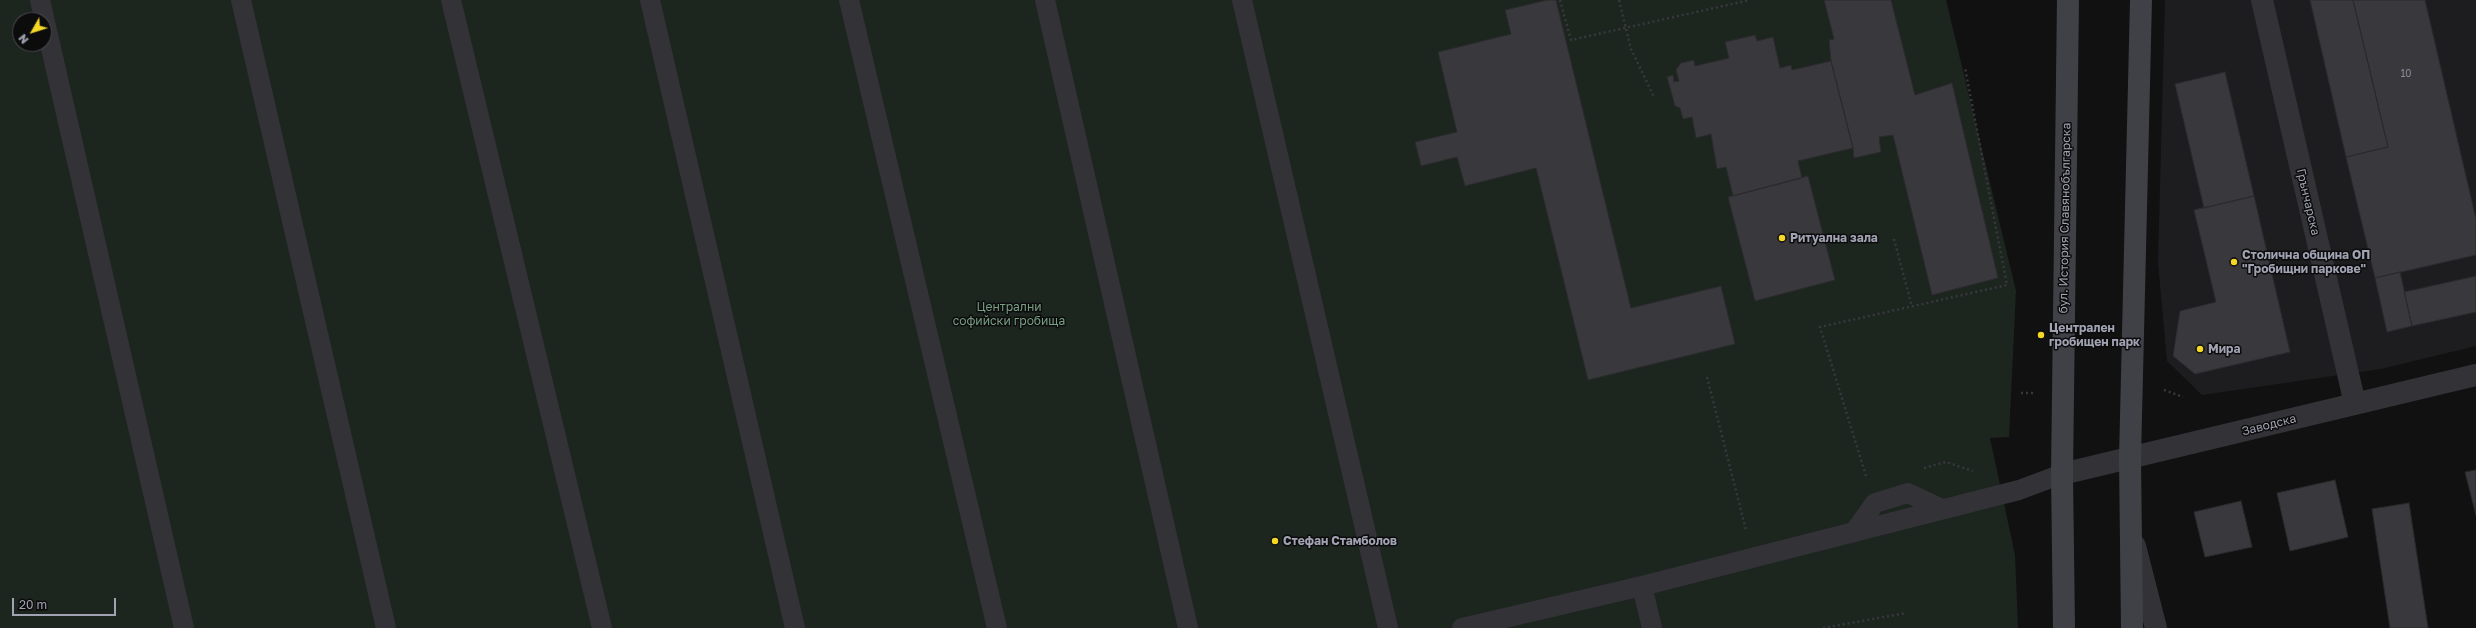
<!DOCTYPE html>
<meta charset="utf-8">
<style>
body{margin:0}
#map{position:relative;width:2476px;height:628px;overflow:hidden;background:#111112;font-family:"Golos Text",sans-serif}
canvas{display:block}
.north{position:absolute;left:12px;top:12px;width:40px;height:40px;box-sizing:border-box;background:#0c0c0d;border:1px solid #48484f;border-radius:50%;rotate:231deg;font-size:11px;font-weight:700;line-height:16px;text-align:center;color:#a1a3b3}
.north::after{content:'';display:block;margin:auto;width:14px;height:18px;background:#f5d826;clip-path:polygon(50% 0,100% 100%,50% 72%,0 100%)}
.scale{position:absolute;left:12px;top:598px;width:104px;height:18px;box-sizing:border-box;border:2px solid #a1a3b3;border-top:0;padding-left:5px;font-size:12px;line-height:14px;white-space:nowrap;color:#a1a3b3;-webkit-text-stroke:3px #0c0c0d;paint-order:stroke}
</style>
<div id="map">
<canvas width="2476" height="628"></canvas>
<div class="north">N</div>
<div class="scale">20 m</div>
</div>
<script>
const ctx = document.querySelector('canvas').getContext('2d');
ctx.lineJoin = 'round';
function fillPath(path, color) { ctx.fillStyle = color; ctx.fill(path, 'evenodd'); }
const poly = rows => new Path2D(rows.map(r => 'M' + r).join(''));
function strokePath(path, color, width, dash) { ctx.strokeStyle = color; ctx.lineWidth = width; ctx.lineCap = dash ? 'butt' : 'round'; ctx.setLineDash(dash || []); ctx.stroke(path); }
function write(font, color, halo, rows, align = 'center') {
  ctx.font = font + ' "Golos Text",sans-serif'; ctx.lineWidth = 3; ctx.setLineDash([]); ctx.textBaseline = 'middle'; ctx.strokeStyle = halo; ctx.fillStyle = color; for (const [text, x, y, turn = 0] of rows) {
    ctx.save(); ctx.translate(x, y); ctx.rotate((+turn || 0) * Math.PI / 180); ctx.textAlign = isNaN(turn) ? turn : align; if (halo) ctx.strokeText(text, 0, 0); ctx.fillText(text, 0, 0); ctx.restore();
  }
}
fillPath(poly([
 [2165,0,2476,0,2476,346,2381,369,2202,395,2167,361,2158,262]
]), '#1d1d1f');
fillPath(poly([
 [0,0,1946,0,2016,291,2009,437,1990,438,2015,555,2018,628,0,628],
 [20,20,44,20,44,44,20,44]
]), '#1d251f');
const building = poly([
 [1547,0,1556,0,1631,308,1721,286,1735,344,1588,380,1536,168,1465,186,1457,157,1421,166,1415,142,1457,132,1438,52,1511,34,1505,10,1547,0],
 [1824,0,1891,0,1915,95,1952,83,1998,278,1932,295,1893,135,1879,137,1881,152,1854,158,1853,148,1831,61,1829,40,1834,39,1824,0],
 [2310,0,2353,0,2388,147,2346,157,2310,0],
 [2353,0,2425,0,2476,219,2476,255,2375,278,2346,157,2388,147,2353,0],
 [1755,35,1757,41,1773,37,1780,68,1791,65,1792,70,1831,61,1853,148,1798,161,1802,178,1733,196,1726,167,1717,169,1711,134,1696,138,1692,117,1683,119,1680,108,1675,106,1667,77,1673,75,1674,82,1679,81,1676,70,1681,63,1694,60,1695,66,1729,58,1725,42,1755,35],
 [2225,72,2254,196,2204,208,2175,84,2225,72],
 [1808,176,1835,280,1755,301,1728,197,1808,176],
 [2254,196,2290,352,2195,374,2173,356,2180,311,2216,302,2194,210,2254,196],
 [2400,272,2412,326,2387,332,2375,278,2400,272],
 [2476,276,2476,312,2412,326,2404,292,2476,276],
 [2476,470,2476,515,2465,472,2476,470],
 [2335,480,2348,537,2290,551,2277,493,2335,480],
 [2241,501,2252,547,2205,557,2194,512,2241,501],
 [2409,503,2428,628,2390,628,2372,509,2409,503]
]);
fillPath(building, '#38383d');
strokePath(building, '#2b2b2e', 1);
strokePath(poly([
 [1560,0,1571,40,1750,0],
 [1619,0,1631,49,1654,97],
 [1894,239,1912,307],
 [1707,377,1746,530],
 [2164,390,2183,397],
 [2021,393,2033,393],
 [1924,468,1946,462,1973,471],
 [1866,476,1820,327,2007,285,1965,68],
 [1823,628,1906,613]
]), '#38383e', 2.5, [2, 3]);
strokePath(poly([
 [40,0,184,628],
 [241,0,386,628],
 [451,0,602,628],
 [650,0,795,628],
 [849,0,997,628],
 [1045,0,1188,628],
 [1242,0,1388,628],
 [1855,531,1875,503,1908,493,1942,509],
 [1642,586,1652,628],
 [1462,628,1642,586,2019,490,2062,474]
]), '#323237', 20);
strokePath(poly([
 [2262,0,2355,404],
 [2062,474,2476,375],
 [2135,546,2156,628]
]), '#323237', 22);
strokePath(poly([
 [2064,628,2062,474,2068,0],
 [2132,628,2130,458,2141,0]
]), '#404047', 22);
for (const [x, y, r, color] of [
 [1782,238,4,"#f5d826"],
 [2234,262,4,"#f5d826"],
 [2041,335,4,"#f5d826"],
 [2200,349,4,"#f5d826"],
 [1275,541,4,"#f5d826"]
]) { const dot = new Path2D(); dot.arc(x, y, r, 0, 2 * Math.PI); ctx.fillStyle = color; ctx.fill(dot); strokePath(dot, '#0c0c0d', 1.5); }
write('10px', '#878896', null, [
 ["10",2406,74]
]);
write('12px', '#a1a3b3', '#0c0c0d', [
 ["Грънчарска",2308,202,77],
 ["бул. История Славянобългарска",2065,218,-89],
 ["Заводска",2269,425,-14]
]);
write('bold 12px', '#a1a3b3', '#0c0c0d', [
 ["Ритуална зала",1790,238],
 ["Столична община ОП",2242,255],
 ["\"Гробищни паркове\"",2242,269],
 ["Централен",2049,328],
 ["гробищен парк",2049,342],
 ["Мира",2208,349],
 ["Стефан Стамболов",1283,541]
], 'left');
write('12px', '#789f82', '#0c0c0d', [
 ["Централни",1009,307],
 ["софийски гробища",1009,321]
]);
</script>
